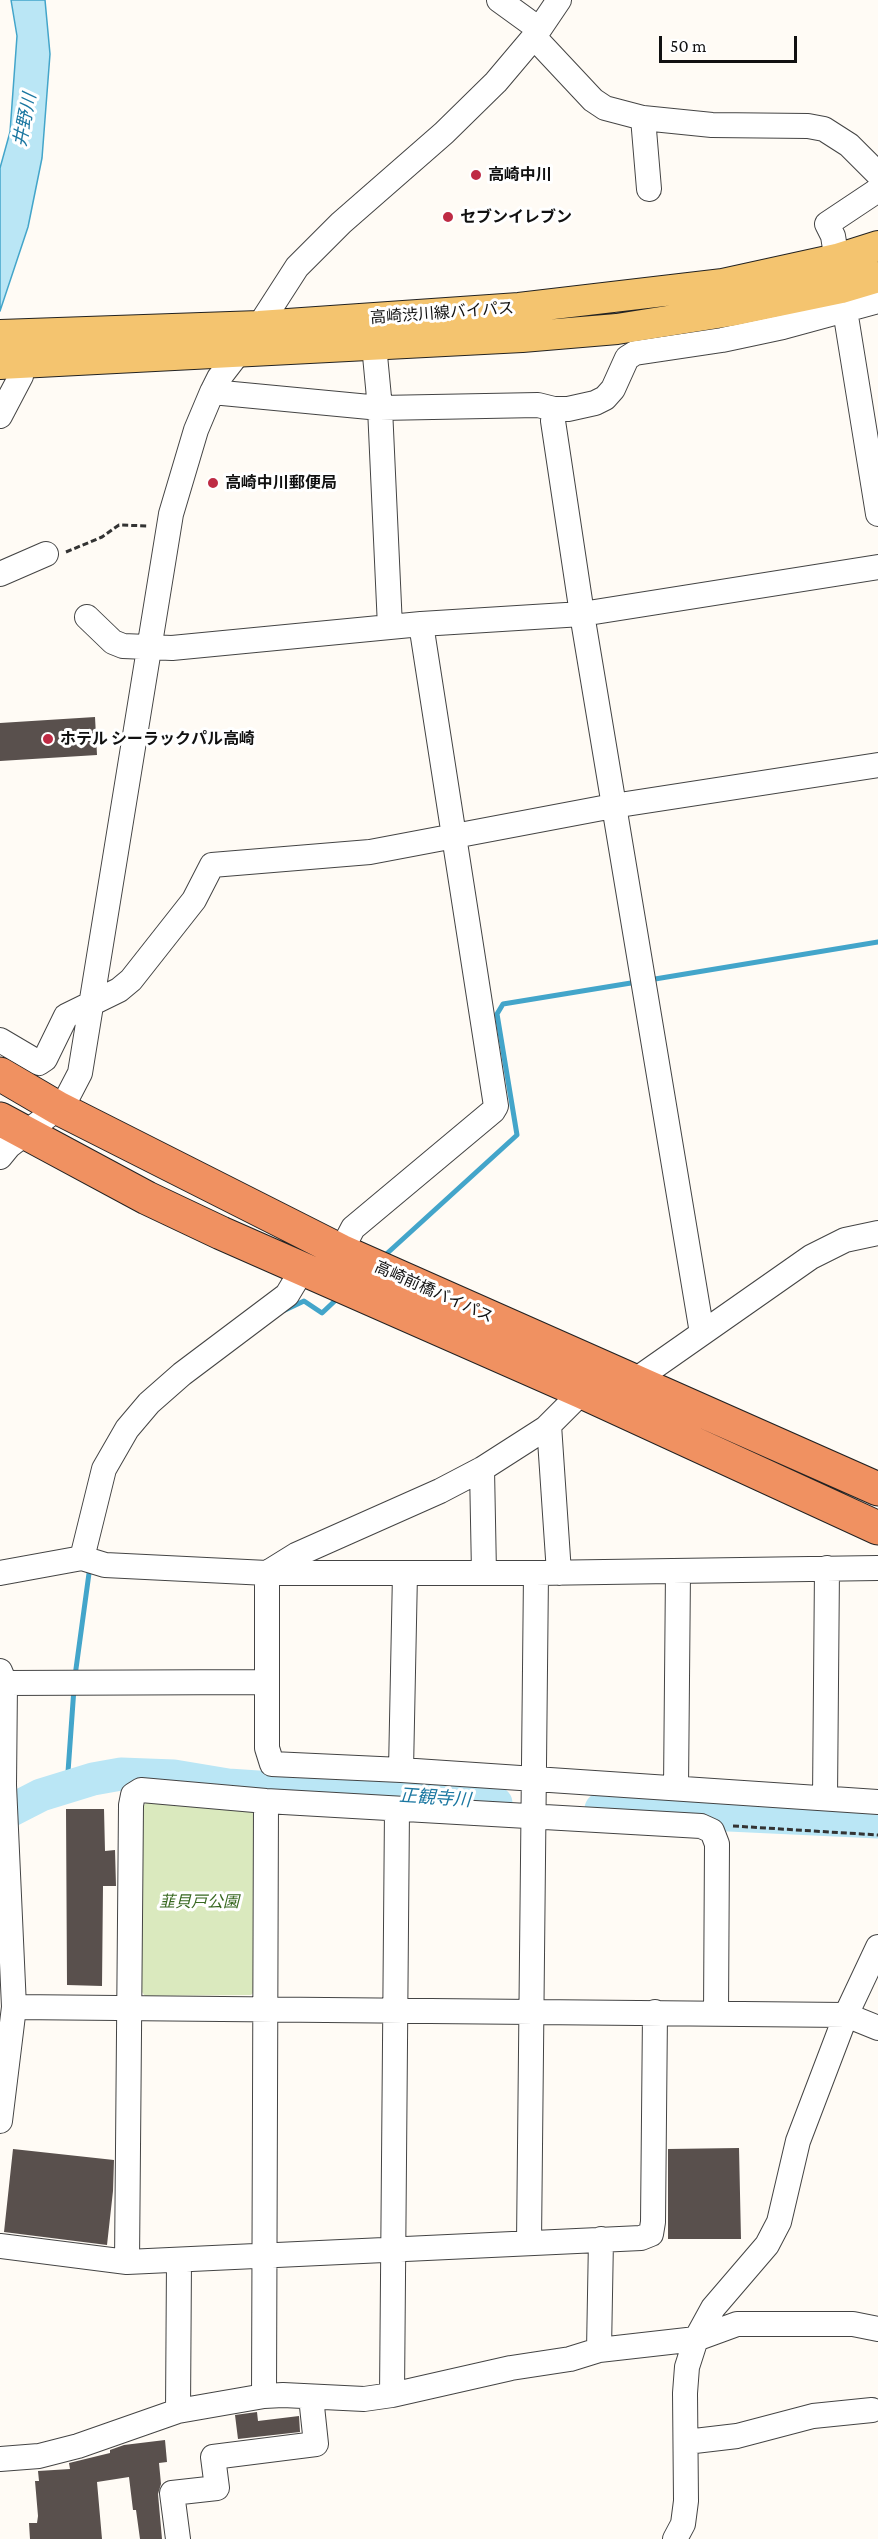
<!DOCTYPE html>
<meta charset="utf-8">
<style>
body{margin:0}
#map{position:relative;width:878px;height:2539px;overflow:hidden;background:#fffbf5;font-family:"Crimson Pro",serif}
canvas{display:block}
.scale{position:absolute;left:659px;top:36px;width:138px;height:27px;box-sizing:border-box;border:3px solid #111;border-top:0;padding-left:8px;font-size:18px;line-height:21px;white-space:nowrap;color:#111;-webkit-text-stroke:4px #fff;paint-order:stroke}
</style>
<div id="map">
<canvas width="878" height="2539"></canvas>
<div class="scale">50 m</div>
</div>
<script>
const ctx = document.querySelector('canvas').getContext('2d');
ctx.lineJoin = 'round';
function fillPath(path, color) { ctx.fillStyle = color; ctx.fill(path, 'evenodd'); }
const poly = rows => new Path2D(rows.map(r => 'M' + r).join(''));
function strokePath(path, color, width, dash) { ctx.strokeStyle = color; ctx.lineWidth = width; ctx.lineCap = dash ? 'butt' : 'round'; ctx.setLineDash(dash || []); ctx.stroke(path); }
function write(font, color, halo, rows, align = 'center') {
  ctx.font = font + ' "Crimson Pro","Noto Sans JP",serif'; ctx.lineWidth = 6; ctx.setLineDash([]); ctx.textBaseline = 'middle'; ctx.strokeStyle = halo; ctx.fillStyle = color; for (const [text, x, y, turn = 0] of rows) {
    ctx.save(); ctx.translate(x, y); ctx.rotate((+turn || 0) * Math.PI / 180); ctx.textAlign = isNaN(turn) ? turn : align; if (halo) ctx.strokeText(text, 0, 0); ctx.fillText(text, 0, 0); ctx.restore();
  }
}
fillPath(poly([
 [149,1800,250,1807,259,1816,258,1988,251,1995,145,1996,139,1988,139,1810]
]), '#dae9be');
const water = poly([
 [11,0,45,0,50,54,42,158,28,227,0,311,0,168,10,132,17,36,11,0]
]);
fillPath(water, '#bae6f5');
strokePath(water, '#43a5ca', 1.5);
strokePath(poly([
 [649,980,878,942],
 [382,1258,517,1135,497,1014,503,1004,637,982],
 [285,1310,304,1301,322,1313,339,1297],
 [75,1676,90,1566],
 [67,1786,74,1688]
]), '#43a5ca', 5);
strokePath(poly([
 [601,1809,878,1822],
 [0,1816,41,1795,93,1779,121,1774,174,1776,228,1785,496,1803]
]), '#bae6f5', 33);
fillPath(poly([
 [95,717,97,755,0,761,0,723],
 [66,1809,104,1809,105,1851,115,1850,116,1886,103,1886,102,1986,67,1985],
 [739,2148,741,2239,668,2239,668,2149],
 [13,2149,114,2160,113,2191,107,2245,4,2232],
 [257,2412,258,2421,299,2416,300,2432,238,2439,235,2415],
 [165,2440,167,2462,159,2463,161,2484,158,2494,162,2539,140,2539,136,2510,133,2510,129,2477,97,2482,102,2539,30,2539,29,2523,37,2523,38,2516,35,2481,39,2481,38,2471,70,2469,69,2463,110,2453,110,2450,124,2445]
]), '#59504d');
const minor = poly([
 [499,0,539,29],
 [534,37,593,100,605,108,643,118,712,125,808,126,824,129,849,145,878,174],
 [643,118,649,189],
 [878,190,827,224,833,236,878,514],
 [374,345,380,408,390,627],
 [212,392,380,408,538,405,554,409,568,409,595,403,605,398,613,389,627,358,635,353,722,340,783,327,878,301],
 [554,409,553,421,582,614,702,1333],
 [0,416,21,376,23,362],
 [0,574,46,554],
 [87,617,113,642,123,646,172,648,421,624,582,614,878,567],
 [0,1040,39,1063,45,1059,66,1016,119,990,131,980,194,900,212,865,370,852,613,806,878,765],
 [0,1157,9,1146,58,1108,67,1098,80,1073,171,514,196,430,212,392,219,378,259,326,297,267,341,223,444,133,496,82,534,37,559,0],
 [341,1251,353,1228,493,1111,496,1106,421,624],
 [634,1381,811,1257,845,1240,878,1233],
 [582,1392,546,1428,482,1469,440,1491,296,1555,267,1573,267,1748,272,1764,401,1770,878,1802],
 [549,1425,559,1573],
 [482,1469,484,1573],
 [82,1558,104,1469,127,1429,149,1403,182,1374,287,1295,302,1270],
 [0,1573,82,1558,105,1565,267,1573,536,1573,878,1568],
 [0,1671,5,1683,4,1785,14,2007,0,2121],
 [5,1683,265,1682],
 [401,1770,405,1573],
 [676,1788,678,1571],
 [825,1798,827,1568],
 [14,2007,846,2015,878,2028],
 [529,2242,536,1573],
 [0,2246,127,2262,641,2238,651,2234,653,2222,655,2012],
 [127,2262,131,1805,133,1795,141,1790,266,1801,701,1826,712,1831,717,1844,716,2013],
 [599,2350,601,2239],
 [392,2395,397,1809],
 [264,2396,266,1801],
 [178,2411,179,2261],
 [686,2442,737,2436,813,2416,872,2410],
 [0,2459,39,2456,78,2446,178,2411,264,2396,283,2395,364,2399,392,2395,511,2368,570,2359,599,2350,696,2339,737,2324,853,2324,878,2329],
 [178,2539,172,2493,217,2488,213,2457,316,2444,311,2397],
 [675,2539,683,2524,686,2501,685,2393,687,2367,696,2339,713,2308,767,2245,779,2222,798,2141,846,2015,878,1947]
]);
const major = poly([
 [0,335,259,326,519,308,723,284,837,259,878,246],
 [0,364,522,337,617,329,730,311,841,288,878,277]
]);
const highway = poly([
 [0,1074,58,1108,341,1251,878,1489],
 [0,1119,147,1198,221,1233,582,1392,878,1528]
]);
strokePath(minor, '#444', 26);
strokePath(major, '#222', 32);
strokePath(highway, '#222', 35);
strokePath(poly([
 [66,552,102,537,119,525,149,526],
 [733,1826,878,1835]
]), '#333', 3, [6, 3]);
strokePath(minor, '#fff', 24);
strokePath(major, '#f4c46f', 30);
strokePath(highway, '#f09161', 33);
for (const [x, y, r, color] of [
 [476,175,6,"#be2b44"],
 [448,217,6,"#be2b44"],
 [213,483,6,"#be2b44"],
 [48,739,6,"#be2b44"]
]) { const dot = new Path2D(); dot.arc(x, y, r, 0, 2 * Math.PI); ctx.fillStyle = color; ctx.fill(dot); strokePath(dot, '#fff', 2); }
write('bold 16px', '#111', '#fff', [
 ["高崎中川",488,175],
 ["セブンイレブン",460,217],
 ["高崎中川郵便局",225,483],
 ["ホテル シーラックパル高崎",60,739]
], 'left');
write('16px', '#111', '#fff', [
 ["高崎渋川線バイパス",442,313,-4],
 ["高崎前橋バイパス",434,1292,24]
]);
write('italic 16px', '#386821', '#fff', [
 ["韮貝戸公園",199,1902]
]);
write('italic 18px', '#1b77a1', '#fff', [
 ["井野川",25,120,-79],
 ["正観寺川",435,1798,4]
]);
</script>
